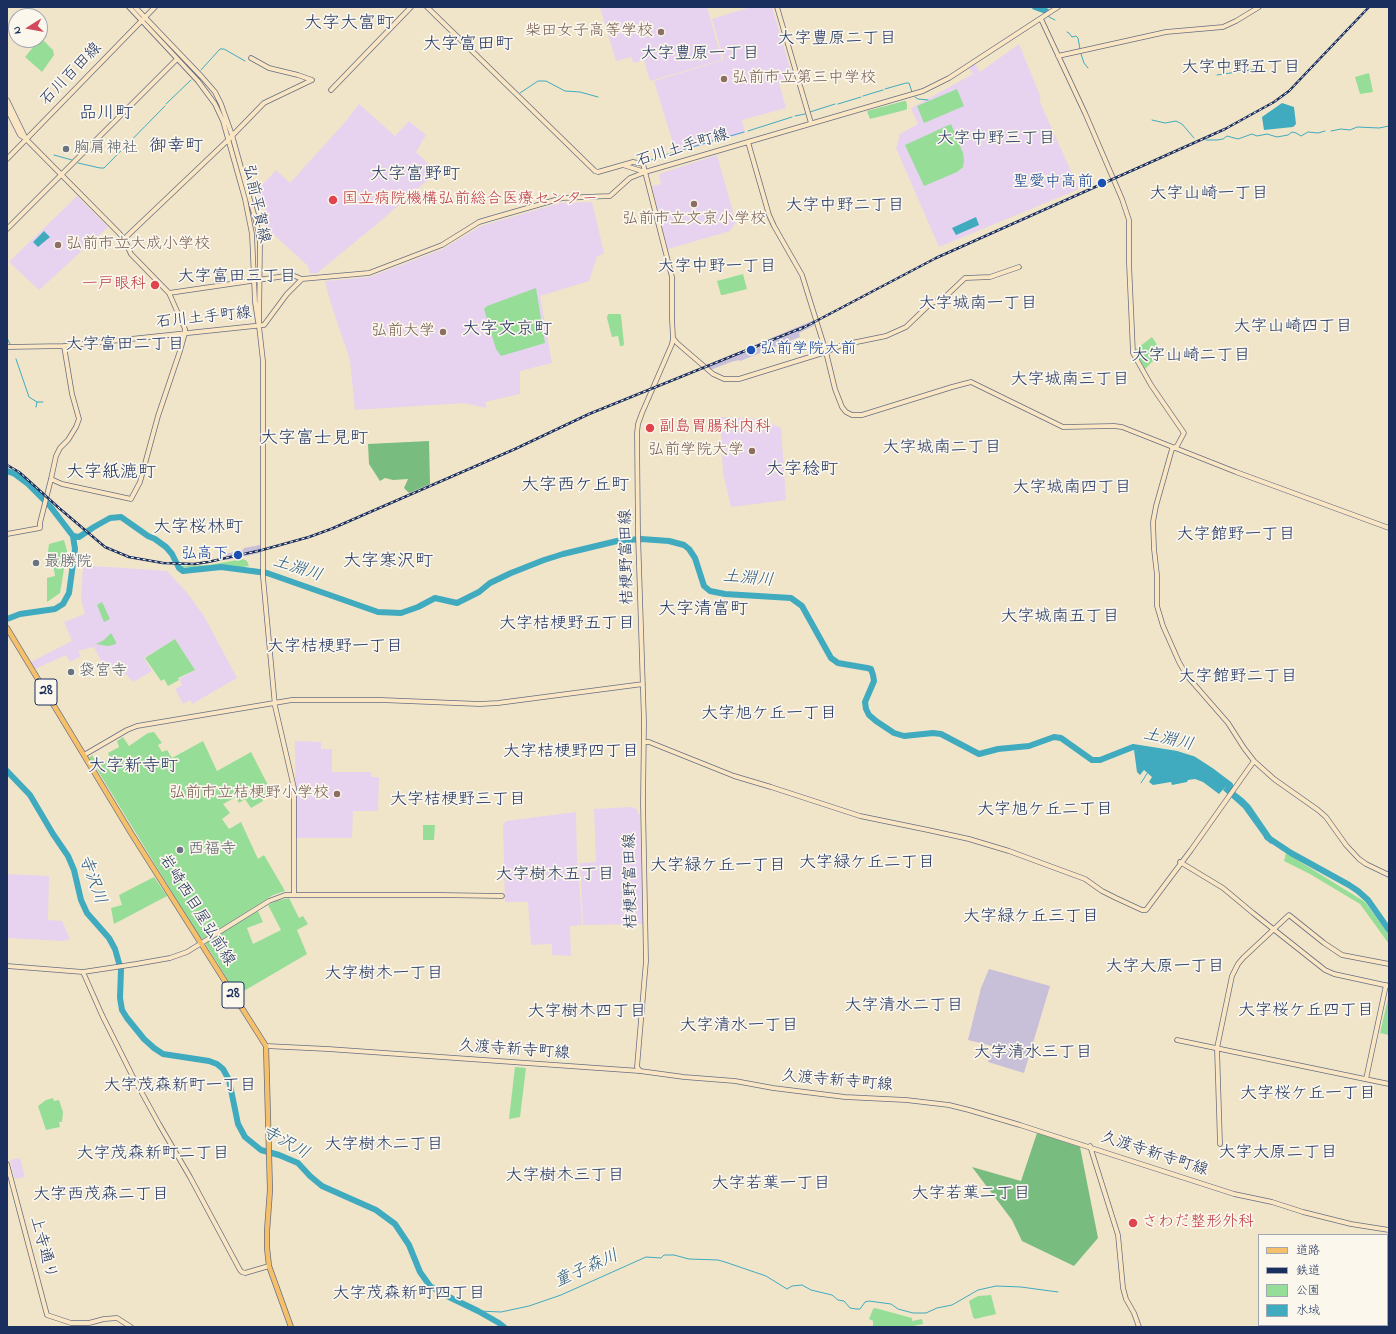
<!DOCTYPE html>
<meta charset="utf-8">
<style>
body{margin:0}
#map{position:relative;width:1396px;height:1334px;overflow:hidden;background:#f1e5c9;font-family:"Indie Flower","Klee One",sans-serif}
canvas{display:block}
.frame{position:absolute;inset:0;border:8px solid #1b2f5e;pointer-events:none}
.legend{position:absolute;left:1258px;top:1234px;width:130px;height:92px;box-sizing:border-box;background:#fbf7ec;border:1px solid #a1a7b3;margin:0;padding:5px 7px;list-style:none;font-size:12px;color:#1b2f5e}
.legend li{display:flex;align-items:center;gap:8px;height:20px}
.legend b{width:20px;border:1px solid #a1a7b3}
.north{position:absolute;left:8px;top:8px;width:40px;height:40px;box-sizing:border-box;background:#fbf7ec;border:1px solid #a1a7b3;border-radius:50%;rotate:259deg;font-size:11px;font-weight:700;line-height:16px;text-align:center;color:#1b2f5e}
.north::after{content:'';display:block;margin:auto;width:14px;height:18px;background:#d1495b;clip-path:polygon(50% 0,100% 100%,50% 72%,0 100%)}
</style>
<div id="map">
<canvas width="1396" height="1334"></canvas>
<div class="frame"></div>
<ul class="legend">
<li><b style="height:5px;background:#f6c06b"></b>道路</li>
<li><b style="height:5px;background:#1b2f5e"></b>鉄道</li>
<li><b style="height:11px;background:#96dd98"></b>公園</li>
<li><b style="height:11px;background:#40aabf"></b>水域</li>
</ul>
<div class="north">N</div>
</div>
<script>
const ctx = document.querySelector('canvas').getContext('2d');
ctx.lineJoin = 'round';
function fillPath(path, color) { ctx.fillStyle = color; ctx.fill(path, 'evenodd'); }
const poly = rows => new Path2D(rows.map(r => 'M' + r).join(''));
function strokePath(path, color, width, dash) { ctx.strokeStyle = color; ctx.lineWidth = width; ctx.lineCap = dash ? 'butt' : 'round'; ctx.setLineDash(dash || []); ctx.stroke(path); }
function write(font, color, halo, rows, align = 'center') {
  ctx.font = font + ' "Indie Flower","Klee One",sans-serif'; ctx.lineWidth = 3.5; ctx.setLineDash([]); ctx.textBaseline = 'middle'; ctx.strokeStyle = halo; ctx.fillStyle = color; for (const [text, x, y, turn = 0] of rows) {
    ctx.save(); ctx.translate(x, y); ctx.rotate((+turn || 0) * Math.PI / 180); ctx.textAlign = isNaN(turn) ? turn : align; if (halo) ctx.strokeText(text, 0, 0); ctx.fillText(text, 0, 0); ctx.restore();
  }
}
fillPath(poly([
 [600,7,707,7,722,60,650,81,644,60,634,63,631,57,616,61],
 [751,7,772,7,793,78,779,82,786,108,742,120,745,133,676,153,654,81,724,60,712,19],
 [1019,44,1041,98,1039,100,1079,189,939,247,896,148,900,134,918,124,911,108,973,74,969,68,975,64,980,72],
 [359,104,395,136,409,121,426,135,416,152,437,172,377,224,316,274,310,273,308,266,260,222,259,217,268,206,255,193,276,170,290,183,346,121,368,140,346,121],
 [717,155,736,222,730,231,668,249,652,186,661,184,659,174],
 [77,196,108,227,39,290,9,262],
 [592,202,604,253,597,257,589,281,540,296,552,363,520,371,520,394,485,402,487,408,464,403,355,410,350,360,331,304,325,281,370,277,443,249,481,226,560,203],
 [720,417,760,419,781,428,786,500,731,507,723,473],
 [83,566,110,567,167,571,188,594,204,616,237,678,192,704,190,700,183,704,175,689,182,685,179,679,195,670,175,639,144,658,152,671,133,682,116,664,104,672,100,665,102,663,94,647,78,651,81,656,70,662,66,655,35,669,31,662,72,641,64,622,85,614,81,600],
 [295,741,321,742,321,749,332,749,332,772,371,772,371,777,379,777,378,811,353,811,352,838,296,838],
 [632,807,637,809,638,814,640,814,643,924,583,925,580,863,596,862,594,809],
 [576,812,577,863,578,864,582,925,570,926,571,956,552,955,552,944,531,945,528,902,505,902,503,825,506,821],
 [7,874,49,876,48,920,62,921,70,939,64,941,7,938],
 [20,1158,25,1177,15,1179,10,1160]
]), '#e7d2ef');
fillPath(poly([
 [814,320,815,325,799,333,800,337,740,361,739,360,731,362,710,370,705,366],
 [260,545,260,553,226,560,225,554,243,550,244,548],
 [989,969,1050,986,1024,1073,988,1062,992,1046,968,1040,981,988]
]), '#c8bfd8');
fillPath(poly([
 [39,40,44,41,53,50,54,55,42,72,25,57],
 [1369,73,1373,92,1360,94,1355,77],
 [957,89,964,106,924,123,917,106],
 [904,101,906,101,907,105,907,109,905,110,870,119,867,111],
 [951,124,963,153,964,161,963,167,957,172,924,186,905,145],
 [743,274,747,289,723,295,721,295,717,281],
 [536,288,545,343,501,356,496,349,484,309,487,306],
 [608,314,620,314,621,315,624,344,623,346,620,346,618,336,612,337,607,318],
 [1152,337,1162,352,1145,369,1135,350],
 [64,540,67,551,60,593,47,602,47,578,55,576,53,563,47,559,49,544],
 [243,559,247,561,249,566,242,567,219,566,190,568,182,567,181,566,209,565],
 [102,602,110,619,104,622,97,605],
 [111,633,116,642,116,644,108,646,96,644,104,640],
 [175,639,195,670,178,678,179,680,168,686,164,679,161,681,145,658],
 [154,732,162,743,158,745,162,752,167,750,172,758,203,741,217,771,251,752,271,791,262,798,263,801,251,808,245,799,239,803,236,797,223,804,230,813,222,819,229,829,241,822,258,859,264,855,285,891,273,895,203,939,200,938,95,766,94,766,89,758,92,755,98,764,110,759,108,753,119,747,117,741,123,737,129,746,148,733],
 [423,825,435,825,434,840,423,840],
 [1286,853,1365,902,1389,935,1389,944,1360,904,1310,874,1284,861],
 [154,877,167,896,114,924,111,908,122,905,119,895],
 [289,898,299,918,303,916,308,924,297,930,307,954,237,995,205,943,258,911,263,922,247,928,253,944,281,930,268,905,276,901],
 [1389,994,1389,1035,1380,1033],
 [515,1067,526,1068,520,1117,509,1119],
 [53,1098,54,1101,59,1100,63,1112,62,1122,59,1122,60,1127,46,1130,38,1106,46,1100],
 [991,1295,996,1314,975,1319,973,1317,969,1301,978,1296],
 [875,1308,912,1318,912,1321,922,1319,923,1324,908,1327,873,1327,873,1321,869,1319,873,1309]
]), '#96dd98');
fillPath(poly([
 [429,441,430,484,409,493,404,488,408,479,393,480,385,478,380,481,369,464,368,444],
 [1037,1133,1080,1147,1098,1238,1074,1266,1022,1241,1012,1220,972,1167,1021,1181]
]), '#78bc80');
fillPath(poly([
 [1282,103,1294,107,1296,124,1293,127,1264,130,1262,117],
 [976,217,979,225,956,235,952,228],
 [44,231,50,237,38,247,33,242],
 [1134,750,1184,757,1203,765,1228,786,1229,785,1227,783,1232,786,1234,791,1244,799,1250,805,1274,840,1271,844,1266,840,1243,808,1223,790,1227,785,1219,794,1203,782,1195,779,1188,780,1187,782,1172,785,1171,782,1153,785,1149,782,1152,777,1144,770,1140,775,1137,772]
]), '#40aabf');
strokePath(poly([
 [1048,14,1049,17,1055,20],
 [1067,32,1069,33,1072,37,1076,36,1078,38,1080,49],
 [1081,54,1084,63,1088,68],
 [201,70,220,49,224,49,245,61],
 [1217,75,1257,69],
 [885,89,906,83,909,83,912,92],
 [520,93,538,81,546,81,565,91,580,92,598,97],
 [863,96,883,90],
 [915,97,918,99,928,100],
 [166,104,191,80],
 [838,104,861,97],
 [810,112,835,104],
 [795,116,805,114],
 [1152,120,1165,123,1176,121,1182,124,1194,138],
 [748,131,792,117],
 [1331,131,1341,129,1350,130,1357,127,1379,128,1389,126],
 [720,139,744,132],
 [1206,140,1217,140,1223,139,1227,136,1238,139,1252,134,1257,136,1267,134,1277,137,1288,135,1292,132,1296,133,1301,136,1308,132,1318,133,1325,131],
 [54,155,72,160],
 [658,157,716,140],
 [646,162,654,159],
 [78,163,100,168,104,168,165,106],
 [7,338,10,344],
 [16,359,29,397,37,402,43,402],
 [36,407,37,402],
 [1141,783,1148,772],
 [478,1311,501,1312,529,1306,561,1295,646,1257,661,1258,664,1255,674,1255,689,1259,718,1260,725,1262,766,1276,787,1289,792,1286,802,1285,811,1290,832,1295,838,1300,844,1301,850,1308,856,1309,860,1309,865,1302,869,1301,891,1304,898,1309,913,1313,926,1313,937,1308,952,1305,978,1290,996,1286,1021,1287,1058,1292]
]), '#40aabf', 1);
strokePath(poly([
 [1035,7,1046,11],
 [7,471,15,474,27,483,50,506,73,536,75,549,69,593,63,604,55,609,20,614,7,619],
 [73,536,79,537,94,527,110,518,121,517,148,536,155,539,166,547,172,554,179,568,183,571,221,567,267,573,378,612,401,613,418,607,435,598,457,603,479,592,490,583,511,573,544,560,563,554,617,541,641,539,669,541,684,545,689,549,695,558,704,586,710,591,725,594,791,598,802,606,831,658,838,663,867,668,871,669,873,675,874,681,865,702,866,709,869,715,876,721,894,733,904,736,933,733,941,734,979,754,998,749,1029,746,1054,737,1061,738,1092,760,1100,760,1133,747,1177,754,1193,759,1210,770,1230,785,1231,788],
 [7,771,30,795,53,834,68,856,74,870,81,900,87,913,109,938,115,949,121,970,120,998,122,1010,127,1018,144,1039,154,1048,163,1054,209,1061,217,1064,223,1069,229,1080,238,1124,245,1137,261,1150,279,1155,298,1163,310,1176,322,1186,376,1210,395,1224,409,1245,420,1272,430,1286,449,1297,478,1311,499,1323,504,1327],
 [1267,837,1291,853,1349,885,1358,891,1368,900,1389,930]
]), '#40aabf', 6);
const secondary = poly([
 [129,7,198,81,215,104,223,121,245,199,252,234,255,302,258,322],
 [135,7,202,77,215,92,221,104,232,135,257,225,260,242,259,326,263,361,263,577,275,706,294,788,294,894],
 [427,7,595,171,598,172,633,162,643,164,672,277,672,319,673,338,672,344,642,413,638,424,637,433,638,534,644,722,643,803,646,961,637,1067,640,1071],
 [777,7,811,123],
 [1041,19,1085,113,1122,199,1129,220,1129,263,1133,353,1151,385,1184,433,1177,446,1172,449,1156,506,1153,522,1154,549,1157,575,1157,606,1163,626,1179,662,1187,676,1228,723,1244,748,1254,761,1274,779,1318,810,1326,817,1346,845,1359,859,1366,864,1389,875],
 [1058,56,1166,32,1223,27,1236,21,1259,7],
 [251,58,269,68,298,75,312,80],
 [331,90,411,7],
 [7,100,26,139],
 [7,109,20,135,26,139,119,233,124,239,131,254,169,293,185,329,185,333,180,351,158,416,140,482,131,499,62,484,51,479],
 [748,142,769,215,774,226,802,275,826,352,835,389,842,407,846,412,852,415,862,415,952,387,971,382,1063,427,1114,426,1122,427,1236,472,1389,528],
 [7,159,155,7],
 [623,165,645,172],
 [7,229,177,59],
 [124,239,228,140,264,103,312,80],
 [169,293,292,275,302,279],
 [673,338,677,343,713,374,724,379,739,379,826,352,842,345,886,336,906,327,930,304,944,298,965,278,990,277,1019,267],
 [7,347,64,346,264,325,287,294,302,279,369,273,442,245,479,222,489,219,562,198,610,196,630,178,645,172,923,91,949,78,1058,7],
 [7,534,40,528,40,523,51,479,56,456,60,448,68,440,76,427,79,419,72,394,64,346],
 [644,742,649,742,734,776,771,787,860,816,928,830,969,839,1009,851,1085,879,1102,891,1116,898,1142,910,1146,910,1191,850,1254,761],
 [84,755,127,730,137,726,292,700,381,700,480,704,498,703,643,684],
 [1180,862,1223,888,1253,913,1325,970,1334,974,1389,986],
 [7,966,83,972,136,964,170,958,187,952,269,901,285,895,440,895,502,896],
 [83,972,102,1015,132,1075,159,1124,190,1177,240,1270,242,1272,245,1273,269,1266],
 [1177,1040,1389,1084],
 [266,1046,328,1049,640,1071,684,1077,735,1081,773,1088,845,1097,906,1100,949,1105,969,1110,1020,1125,1234,1194,1272,1202,1303,1212,1351,1224,1389,1230],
 [1366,1079,1386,985],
 [1220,1144,1217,1048,1232,976,1238,964,1243,958,1289,915,1324,943,1342,955,1389,964],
 [1090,1146,1118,1235,1123,1288,1126,1299,1134,1313,1139,1327],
 [7,1164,47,1315,71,1323,89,1323,104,1319,117,1318,131,1327]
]);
const primary = poly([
 [7,628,131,833,266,1046,270,1190,267,1231,267,1248,269,1266,291,1327]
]);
strokePath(secondary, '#666f83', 5.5);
strokePath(primary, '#666f83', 6);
strokePath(secondary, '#fbe6c4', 4);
strokePath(primary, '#f6c06b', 4.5);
const rail = poly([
 [799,330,936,258,1225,129,1274,102,1289,91,1369,7],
 [7,465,19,472,28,480,59,508,105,547,129,557,163,563,194,564,208,562,262,550,309,537,331,529,515,449,589,414,804,327]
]);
strokePath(rail, '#1b2f5e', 2.5);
strokePath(rail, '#fbf7ec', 1, [3]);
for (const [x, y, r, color] of [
 [661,32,4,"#8d6e63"],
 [724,79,4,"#8d6e63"],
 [66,149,4,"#6b7280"],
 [1102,183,5,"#1a4fb4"],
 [333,200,5,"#e0444e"],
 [694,204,4,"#8d6e63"],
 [58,245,4,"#8d6e63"],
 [155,285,5,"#e0444e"],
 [443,332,4,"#8d6e63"],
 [751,350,5,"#1a4fb4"],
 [650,428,5,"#e0444e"],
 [752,451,4,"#8d6e63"],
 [238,555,5,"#1a4fb4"],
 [36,563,4,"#6b7280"],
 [71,672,4,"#6b7280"],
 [337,794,4,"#8d6e63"],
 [180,850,4,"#6b7280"],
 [1133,1223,5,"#e0444e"]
]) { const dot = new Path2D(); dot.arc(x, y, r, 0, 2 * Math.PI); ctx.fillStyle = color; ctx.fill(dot); strokePath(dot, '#fbf7ec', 1.5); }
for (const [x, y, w] of [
 [46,692,22],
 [233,995,22]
]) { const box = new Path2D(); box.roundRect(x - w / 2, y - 13, w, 26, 3); ctx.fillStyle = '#fbf7ec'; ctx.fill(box); strokePath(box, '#1b2f5e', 1); }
write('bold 15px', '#1b2f5e', null, [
 ["28",46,692],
 ["28",233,995]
]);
write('16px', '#785e54', '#fbf7ec', [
 ["柴田女子高等学校",653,32],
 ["弘前市立第三中学校",732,79,"left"],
 ["弘前市立文京小学校",694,220,"center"],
 ["弘前市立大成小学校",66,245,"left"],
 ["弘前大学",435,332],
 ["弘前学院大学",744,451],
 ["弘前市立桔梗野小学校",329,794]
], 'right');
write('16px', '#1b2f5e', '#fbf7ec', [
 ["石川百田線",72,75,-46],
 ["石川土手町線",683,149,-17],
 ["弘前平賀線",255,204,78],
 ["石川土手町線",204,319,-6],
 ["桔梗野富田線",628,557,-91],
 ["桔梗野富田線",632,881,-91],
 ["岩崎西目屋弘前線",196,911,58],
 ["久渡寺新寺町線",514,1051,4],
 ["久渡寺新寺町線",837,1082,5],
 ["久渡寺新寺町線",1154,1155,18],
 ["上寺通り",42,1248,75]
]);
write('16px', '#5b616d', '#fbf7ec', [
 ["胸肩神社",74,149],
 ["最勝院",44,563],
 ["袋宮寺",79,672],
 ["西福寺",188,850]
], 'left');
write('16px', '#164399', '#fbf7ec', [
 ["聖愛中高前",1093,183],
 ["弘前学院大前",760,350,"left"],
 ["弘高下",229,555]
], 'right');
write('16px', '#be3a42', '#fbf7ec', [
 ["国立病院機構弘前総合医療センター",342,200],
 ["一戸眼科",146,285,"right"],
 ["副島胃腸科内科",659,428],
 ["さわだ整形外科",1142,1223]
], 'left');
write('17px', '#1b2f5e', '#fbf7ec', [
 ["大字豊原二丁目",837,40],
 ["大字豊原一丁目",700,55],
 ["大字中野五丁目",1241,69],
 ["大字中野三丁目",996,140],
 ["大字山崎一丁目",1209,195],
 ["大字中野二丁目",845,207],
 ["大字中野一丁目",717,268],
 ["大字富田三丁目",237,278],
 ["大字城南一丁目",978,305],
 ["大字山崎四丁目",1293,328],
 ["大字富田二丁目",125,346],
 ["大字山崎二丁目",1191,357],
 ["大字城南三丁目",1070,381],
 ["大字城南二丁目",942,449],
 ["大字城南四丁目",1072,489],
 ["大字館野一丁目",1236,536],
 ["大字城南五丁目",1060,618],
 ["大字桔梗野五丁目",567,625],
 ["大字桔梗野一丁目",335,648],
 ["大字館野二丁目",1238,678],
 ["大字旭ケ丘一丁目",769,715],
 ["大字桔梗野四丁目",571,753],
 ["大字桔梗野三丁目",458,801],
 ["大字旭ケ丘二丁目",1045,811],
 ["大字緑ケ丘二丁目",867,864],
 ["大字緑ケ丘一丁目",718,867],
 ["大字樹木五丁目",555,876],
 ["大字緑ケ丘三丁目",1031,918],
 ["大字大原一丁目",1165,968],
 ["大字樹木一丁目",384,975],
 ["大字清水二丁目",904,1007],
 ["大字桜ケ丘四丁目",1306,1012],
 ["大字樹木四丁目",587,1013],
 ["大字清水一丁目",739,1027],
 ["大字清水三丁目",1033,1054],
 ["大字茂森新町一丁目",180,1087],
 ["大字桜ケ丘一丁目",1308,1095],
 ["大字樹木二丁目",384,1146],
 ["大字大原二丁目",1278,1154],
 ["大字茂森新町二丁目",153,1155],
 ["大字樹木三丁目",565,1177],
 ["大字若葉一丁目",771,1185],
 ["大字若葉二丁目",971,1195],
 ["大字西茂森二丁目",101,1196],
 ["大字茂森新町四丁目",409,1295]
]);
write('italic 17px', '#285a80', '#fbf7ec', [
 ["土淵川",297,570,18],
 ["土淵川",748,580,5],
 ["土淵川",1168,741,13],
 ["寺沢川",91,880,70],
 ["寺沢川",285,1144,29],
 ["童子森川",587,1270,-24]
]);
write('18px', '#1b2f5e', '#fbf7ec', [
 ["大字大富町",349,25],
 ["大字富田町",468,46],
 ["品川町",106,115],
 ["御幸町",176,148],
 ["大字富野町",415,176],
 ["大字文京町",507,331],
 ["大字富士見町",314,440],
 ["大字稔町",802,471],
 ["大字紙漉町",111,474],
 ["大字西ケ丘町",575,487],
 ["大字桜林町",198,529],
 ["大字寒沢町",388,563],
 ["大字清富町",703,611],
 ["大字新寺町",133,768]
]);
</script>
